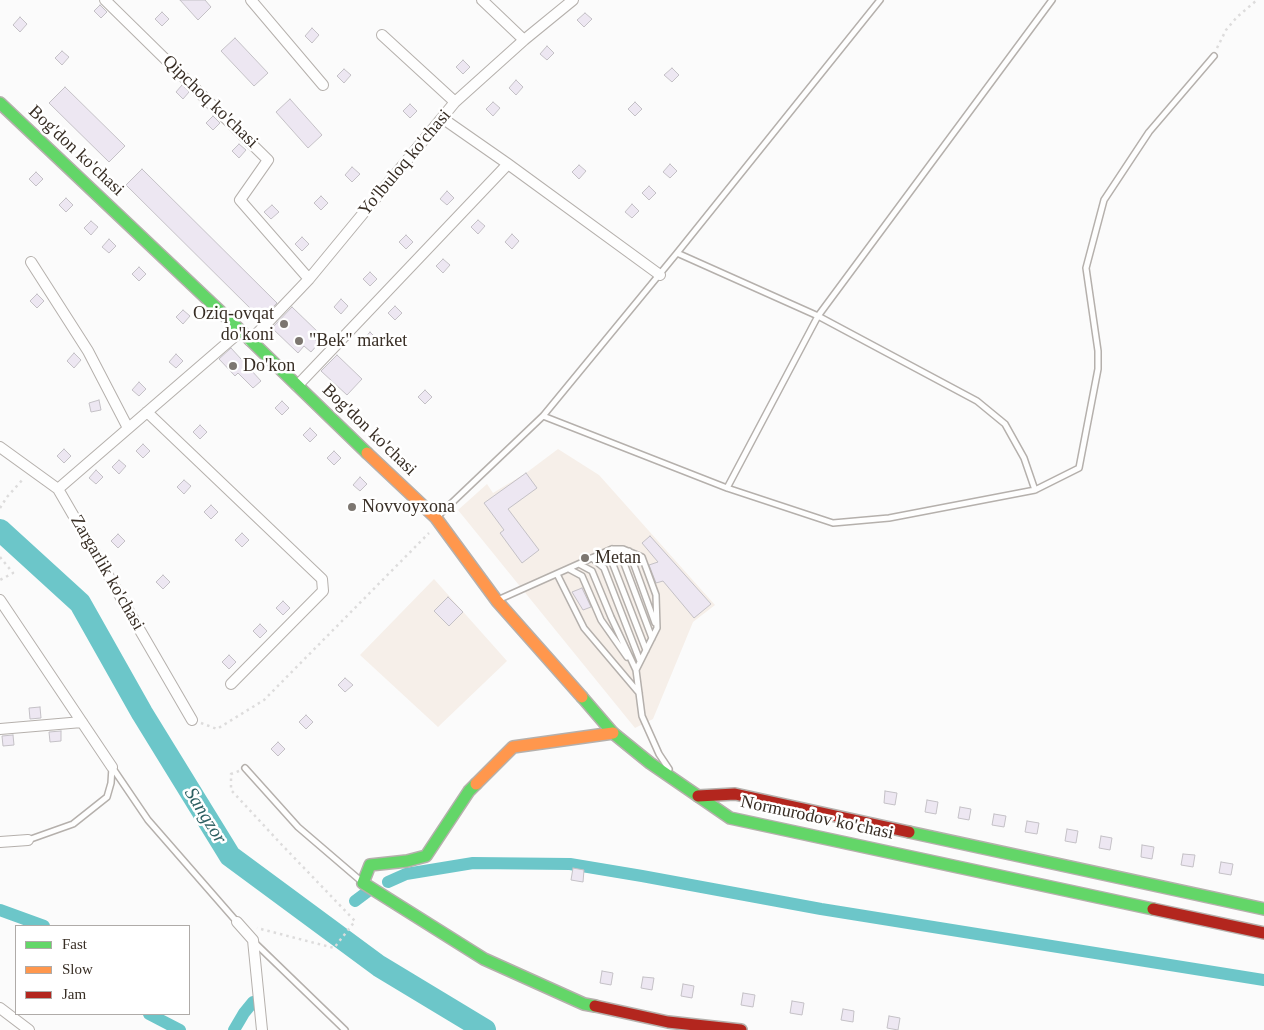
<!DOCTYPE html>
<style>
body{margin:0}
#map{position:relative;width:1264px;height:1030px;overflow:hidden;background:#fbfbfb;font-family:Georgia,serif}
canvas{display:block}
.legend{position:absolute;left:15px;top:925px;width:175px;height:90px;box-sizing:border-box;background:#fff;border:1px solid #afaba8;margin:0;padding:6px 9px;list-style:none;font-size:15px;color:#382e25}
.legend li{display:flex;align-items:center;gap:10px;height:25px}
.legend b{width:25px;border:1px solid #afaba8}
</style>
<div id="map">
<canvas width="1264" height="1030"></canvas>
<ul class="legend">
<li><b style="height:6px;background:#63d668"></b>Fast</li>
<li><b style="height:6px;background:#ff974d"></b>Slow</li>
<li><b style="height:6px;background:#b3261e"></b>Jam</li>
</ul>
</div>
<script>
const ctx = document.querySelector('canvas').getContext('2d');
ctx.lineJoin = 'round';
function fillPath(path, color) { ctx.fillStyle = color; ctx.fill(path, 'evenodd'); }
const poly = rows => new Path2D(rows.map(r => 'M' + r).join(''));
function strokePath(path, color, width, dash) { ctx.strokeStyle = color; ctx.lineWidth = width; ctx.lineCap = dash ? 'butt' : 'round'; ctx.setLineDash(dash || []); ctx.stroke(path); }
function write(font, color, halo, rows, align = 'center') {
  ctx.font = font + ' Georgia,serif'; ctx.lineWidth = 5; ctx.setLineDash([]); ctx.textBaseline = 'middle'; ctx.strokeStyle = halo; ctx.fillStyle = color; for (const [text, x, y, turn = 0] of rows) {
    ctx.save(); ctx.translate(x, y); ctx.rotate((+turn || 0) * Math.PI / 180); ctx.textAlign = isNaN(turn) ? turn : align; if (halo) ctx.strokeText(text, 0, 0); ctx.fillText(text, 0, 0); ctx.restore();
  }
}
fillPath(poly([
 [558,449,599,475,715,605,693,622,653,719,635,728,458,510,487,484,493,493,526,473],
 [434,579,507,661,438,727,360,655]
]), '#f6efe9');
strokePath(poly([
 [388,882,406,874,473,863,570,864,642,876,821,909,1264,980],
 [355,901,367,892],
 [0,910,44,926],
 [149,1014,180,1030],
 [234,1030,244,1013,253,1002]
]), '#6cc6c9', 12);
strokePath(poly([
 [0,530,80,603,142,713,230,856,379,966,485,1030]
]), '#6cc6c9', 22);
const building = poly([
 [180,0,205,0,211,7,198,20,180,0],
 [100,5,107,12,101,18,94,11,100,5],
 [162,12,169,19,162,26,155,19,162,12],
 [585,13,592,19,584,27,577,20,585,13],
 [20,17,27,24,20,32,13,25,20,17],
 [312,28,319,35,312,43,305,36,312,28],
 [235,38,268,73,254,86,221,51,235,38],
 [547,46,554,53,547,60,540,54,547,46],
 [62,51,69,57,62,65,55,58,62,51],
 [463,60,470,67,463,74,456,67,463,60],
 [672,68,679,75,672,82,664,75,672,68],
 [344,69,351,75,344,83,337,76,344,69],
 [516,80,523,87,516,95,509,88,516,80],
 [182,85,189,92,183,99,176,92,182,85],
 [65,87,125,146,109,162,49,103,65,87],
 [290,99,322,135,308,148,276,112,290,99],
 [493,102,500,108,493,116,486,109,493,102],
 [635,102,642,109,635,116,628,109,635,102],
 [410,104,417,111,410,118,403,111,410,104],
 [213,116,220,123,213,130,206,123,213,116],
 [239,144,246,150,239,158,232,151,239,144],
 [670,164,677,171,670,178,663,172,670,164],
 [579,165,586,171,579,179,572,172,579,165],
 [352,167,360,174,352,182,345,175,352,167],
 [142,169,277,303,262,318,259,317,126,185,142,169],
 [36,172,43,179,36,186,29,179,36,172],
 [649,186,656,193,649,200,642,193,649,186],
 [447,191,454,198,447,205,440,199,447,191],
 [321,196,328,203,321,210,314,203,321,196],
 [66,198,73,205,66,212,59,205,66,198],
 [632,204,639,211,632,218,625,212,632,204],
 [272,205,279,212,271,219,264,212,272,205],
 [478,220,485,226,478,234,471,227,478,220],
 [91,221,98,227,91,235,84,228,91,221],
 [512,234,519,241,512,249,505,242,512,234],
 [406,235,413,242,406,249,399,242,406,235],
 [302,237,309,244,302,251,295,244,302,237],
 [109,239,116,246,109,253,102,247,109,239],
 [443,259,450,265,443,273,436,266,443,259],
 [139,267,146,274,139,281,132,274,139,267],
 [370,272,377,279,370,286,363,279,370,272],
 [37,294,44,301,37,308,30,301,37,294],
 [341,299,348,306,341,314,334,307,341,299],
 [395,306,402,313,395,320,388,313,395,306],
 [292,307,319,333,313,338,319,343,311,352,304,346,298,353,272,328,292,307],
 [183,310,190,316,183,324,176,317,183,310],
 [370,332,377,339,370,347,363,340,370,332],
 [231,348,261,381,253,388,238,373,235,376,219,359,231,348],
 [74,353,81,360,74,368,67,361,74,353],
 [176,354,183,361,176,368,169,362,176,354],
 [337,355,362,379,347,395,321,371,337,355],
 [139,382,146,389,139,396,132,390,139,382],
 [425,390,432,397,425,404,418,397,425,390],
 [99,400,101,410,91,412,89,403,99,400],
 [282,401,289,408,282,415,275,408,282,401],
 [200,425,207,432,200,439,193,432,200,425],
 [310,428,317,435,310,442,303,435,310,428],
 [143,444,150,451,143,458,136,451,143,444],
 [64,449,71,456,64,463,57,456,64,449],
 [334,451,341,458,334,465,327,458,334,451],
 [119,460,126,466,119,474,112,467,119,460],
 [96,470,103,477,96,484,89,478,96,470],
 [526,473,537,488,508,509,539,550,522,563,500,533,504,530,484,503,526,473],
 [360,477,367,484,360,491,353,485,360,477],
 [184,480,191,486,184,494,177,487,184,480],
 [211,505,218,512,211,519,204,512,211,505],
 [242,533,249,540,242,547,235,540,242,533],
 [118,534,125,541,118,548,111,541,118,534],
 [650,536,711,604,694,618,663,581,656,583,649,565,658,562,642,543,650,536],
 [163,575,170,582,163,589,156,582,163,575],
 [582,588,591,607,583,610,572,592,582,588],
 [448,597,463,612,449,626,434,611,448,597],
 [283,601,290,608,283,615,276,608,283,601],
 [260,624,267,631,260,638,253,631,260,624],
 [229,655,236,662,229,669,222,662,229,655],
 [345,678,353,685,345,692,338,685,345,678],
 [40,707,41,718,30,719,29,708,40,707],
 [306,715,313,722,306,729,299,722,306,715],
 [61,731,61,741,50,742,49,732,61,731],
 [13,735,14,745,3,746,2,736,13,735],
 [278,742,285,749,278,756,271,749,278,742],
 [885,791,897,793,895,805,884,803,885,791],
 [927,800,938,802,936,814,925,812,927,800],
 [960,807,971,809,969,820,958,818,960,807],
 [994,814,1006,816,1004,827,992,825,994,814],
 [1027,821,1039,823,1037,834,1025,832,1027,821],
 [1067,829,1078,831,1076,843,1065,841,1067,829],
 [1101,836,1112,838,1110,850,1099,848,1101,836],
 [1142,845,1154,847,1152,859,1141,857,1142,845],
 [1183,854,1195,855,1193,867,1181,865,1183,854],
 [1221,862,1233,864,1231,875,1219,873,1221,862],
 [573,868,584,870,583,882,571,880,573,868],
 [602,971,613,973,611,985,600,983,602,971],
 [643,977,654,978,652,990,641,988,643,977],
 [683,984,694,986,692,998,681,996,683,984],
 [743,993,755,995,753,1007,741,1005,743,993],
 [792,1001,804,1003,802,1015,790,1013,792,1001],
 [843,1009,854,1011,853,1022,841,1020,843,1009],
 [889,1016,900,1018,898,1030,887,1028,889,1016]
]);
fillPath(building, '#ede7f2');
strokePath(building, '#c4c1c6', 1);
const lane = poly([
 [677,253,818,316,977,401,1005,424,1024,458,1035,490],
 [543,416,727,488,833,523,889,518,1035,490,1079,468,1098,369,1098,351,1086,268,1104,200,1149,132,1214,56],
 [727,488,818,316,1052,0],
 [438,516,543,416,677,253,880,0],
 [612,549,622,558,652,638],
 [629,551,655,623],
 [600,555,612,562,646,650],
 [592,558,604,568,640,661],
 [579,564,592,571,611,617,636,670,642,716,659,754,669,769],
 [569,569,582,576,601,620,627,657],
 [557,574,584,628,639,693],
 [500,599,612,549,623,549,642,557,656,595,657,628,636,670],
 [112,767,148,820,237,922],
 [245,768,298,827,361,881],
 [28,840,73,824,107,797,111,783,112,767],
 [254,942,345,1030]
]);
const street = poly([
 [105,0,268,160,240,200,309,279],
 [251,0,323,85],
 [482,0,524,40],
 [382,35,455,102],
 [442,118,508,164,660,275],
 [31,262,88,351,128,428],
 [250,341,309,279,455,102,524,40,573,0],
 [297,386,508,164],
 [147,412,322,579,323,591,231,684],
 [0,447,58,489,192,720],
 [58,489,241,331],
 [0,600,112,767],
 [0,729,82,722],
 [0,842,28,840],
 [237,922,253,940,262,1030],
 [0,1008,29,1030]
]);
const fast = poly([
 [0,103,241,331,367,453],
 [582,697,613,733,650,763,730,818,1153,909],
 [476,784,469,791,426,856,407,861,370,865,363,883,484,959,584,1004,595,1006],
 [909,832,1264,909]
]);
const slow = poly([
 [367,453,436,518,497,601,582,697],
 [476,784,513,747,613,733]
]);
const jam = poly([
 [698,796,735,794,909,832],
 [1153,909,1264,933],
 [595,1006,668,1022,741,1030]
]);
strokePath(lane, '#b5b0ac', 8);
strokePath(street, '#b5b0ac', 12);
strokePath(fast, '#b5b0ac', 14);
strokePath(slow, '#b5b0ac', 14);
strokePath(jam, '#b5b0ac', 14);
strokePath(poly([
 [1217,48,1226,30,1237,17,1257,0],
 [0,508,7,497,24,478],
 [0,557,13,573,0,580],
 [201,723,217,729,264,700,429,533],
 [239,771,231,774,231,790,282,845,355,921,334,948,257,928]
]), '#dddcdc', 2.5, [2.5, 4]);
strokePath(lane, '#fefefe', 5);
strokePath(street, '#fefefe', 10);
strokePath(fast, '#63d668', 11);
strokePath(slow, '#ff974d', 11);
strokePath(jam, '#b3261e', 11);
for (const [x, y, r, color] of [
 [284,324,5,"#7c7670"],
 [299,341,5,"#7c7670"],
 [233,366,5,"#7c7670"],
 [352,507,5,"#7c7670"],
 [585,558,5,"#7c7670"]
]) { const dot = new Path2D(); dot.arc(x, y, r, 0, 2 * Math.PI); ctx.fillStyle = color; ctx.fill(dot); strokePath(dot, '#fff', 2); }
write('18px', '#382e25', '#fff', [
 ["Qipchoq ko'chasi",210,102,44],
 ["Bog'don ko'chasi",76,151,43],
 ["Yo'lbuloq ko'chasi",405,163,-50],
 ["Bog'don ko'chasi",369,430,44],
 ["Zargarlik ko'chasi",107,573,60],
 ["Normurodov ko'chasi",817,818,12]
]);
write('18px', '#382e25', '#fff', [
 ["Oziq-ovqat",274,314,"right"],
 ["do'koni",274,335,"right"],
 ["\"Bek\" market",309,341],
 ["Do'kon",243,366],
 ["Novvoyxona",362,507],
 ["Metan",595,558]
], 'left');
write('italic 19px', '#2d6062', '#fff', [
 ["Sangzor",205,816,58]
]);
</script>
